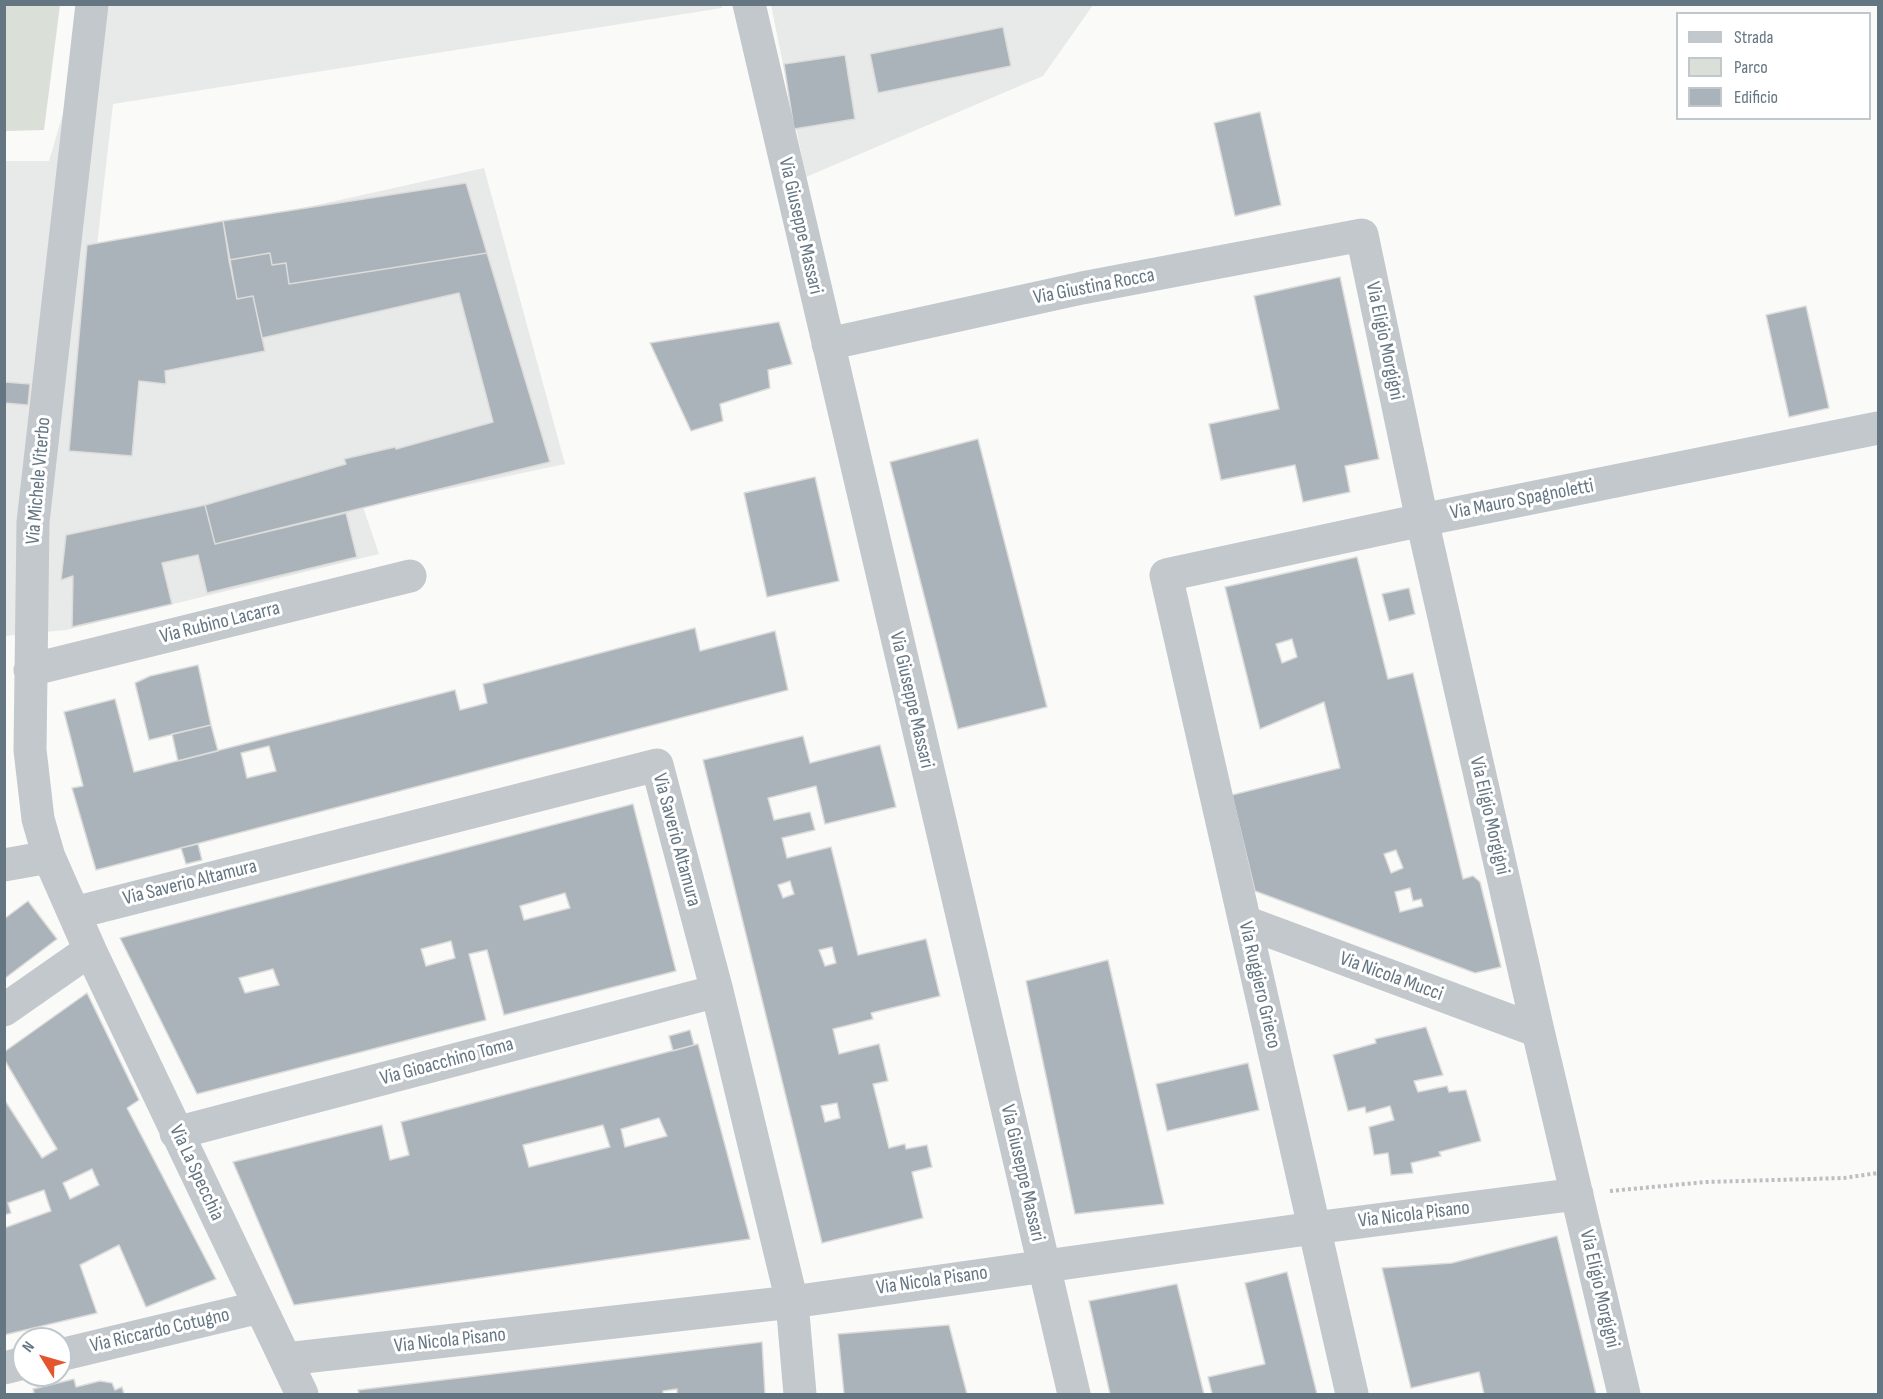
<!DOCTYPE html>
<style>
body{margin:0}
#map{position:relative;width:1883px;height:1399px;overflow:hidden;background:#fafaf8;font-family:"Sofia Sans Condensed",sans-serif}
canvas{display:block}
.frame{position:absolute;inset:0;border:6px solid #657683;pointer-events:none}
.legend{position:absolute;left:1676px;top:12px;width:195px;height:108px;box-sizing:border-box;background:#fff;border:2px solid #c1c8cd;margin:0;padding:8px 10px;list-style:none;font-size:18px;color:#657683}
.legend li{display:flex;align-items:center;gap:12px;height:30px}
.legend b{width:30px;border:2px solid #c1c8cd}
.north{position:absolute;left:12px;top:1327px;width:60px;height:60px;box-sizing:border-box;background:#fff;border:2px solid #c1c8cd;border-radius:50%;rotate:307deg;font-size:16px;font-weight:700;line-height:24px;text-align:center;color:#657683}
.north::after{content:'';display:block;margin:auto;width:21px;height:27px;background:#e4572e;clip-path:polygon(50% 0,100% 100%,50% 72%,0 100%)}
</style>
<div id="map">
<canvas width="1883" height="1399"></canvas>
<div class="frame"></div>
<ul class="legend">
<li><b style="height:8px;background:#c3c8cc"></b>Strada</li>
<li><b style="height:16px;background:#dadfd7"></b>Parco</li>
<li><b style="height:16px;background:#aab3b9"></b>Edificio</li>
</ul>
<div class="north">N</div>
</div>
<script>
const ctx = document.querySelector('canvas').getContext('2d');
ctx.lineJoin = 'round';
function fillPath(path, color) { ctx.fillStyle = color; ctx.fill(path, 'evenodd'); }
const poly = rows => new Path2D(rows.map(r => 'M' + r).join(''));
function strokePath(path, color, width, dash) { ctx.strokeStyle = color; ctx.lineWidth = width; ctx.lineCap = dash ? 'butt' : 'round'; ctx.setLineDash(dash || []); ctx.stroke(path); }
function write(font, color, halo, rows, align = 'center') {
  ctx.font = font + ' "Sofia Sans Condensed",sans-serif'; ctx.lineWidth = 6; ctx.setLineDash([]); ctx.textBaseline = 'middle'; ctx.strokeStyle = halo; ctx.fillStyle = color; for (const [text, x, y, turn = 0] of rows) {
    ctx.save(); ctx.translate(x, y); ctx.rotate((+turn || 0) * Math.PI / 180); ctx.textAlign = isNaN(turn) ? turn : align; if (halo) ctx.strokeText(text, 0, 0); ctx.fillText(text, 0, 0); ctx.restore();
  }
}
fillPath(poly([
 [95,5,722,5,722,8,113,104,96,254,484,168,565,464,363,507,379,554,66,630,5,636,4,161,49,161],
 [771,5,1093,5,1043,76,806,177]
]), '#e8e9e9');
fillPath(poly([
 [4,5,60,5,44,130,5,131]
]), '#dadfd7');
const building = poly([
 [1003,27,1011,66,878,93,870,54,1003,27],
 [845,55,855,119,794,129,784,64,845,55],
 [1260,112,1281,205,1235,216,1214,123,1260,112],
 [466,183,487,253,289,284,286,263,272,265,270,253,229,260,223,221,466,183],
 [223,221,237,299,253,296,265,351,165,371,166,384,139,381,132,456,69,451,87,245,223,221],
 [270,253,272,265,286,263,289,284,487,253,550,462,215,544,205,505,346,464,344,459,395,447,396,449,493,422,459,293,262,338,253,296,237,299,229,260,270,253],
 [1340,277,1379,459,1345,466,1350,492,1303,502,1295,465,1221,480,1209,424,1279,409,1254,296,1340,277],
 [1806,306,1829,408,1789,417,1766,315,1806,306],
 [779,322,792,364,768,370,770,388,720,404,723,421,691,431,650,343,779,322],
 [5,382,30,384,28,405,4,403,5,382],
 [978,439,1047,707,958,729,890,462,978,439],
 [815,477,839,581,767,597,744,493,815,477],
 [205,505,215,544,346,513,357,557,207,593,198,555,162,563,172,604,72,627,73,576,61,580,66,535,205,505],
 [1357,557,1388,679,1413,673,1463,879,1473,876,1480,882,1501,967,1475,973,1255,891,1232,795,1340,768,1324,702,1260,729,1225,587,1357,557],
 [1292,639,1297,657,1282,663,1276,644,1292,639],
 [1396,850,1403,868,1391,873,1384,854,1396,850],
 [1410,888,1413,901,1421,899,1423,906,1400,912,1395,892,1410,888],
 [1409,588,1415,614,1389,621,1382,594,1409,588],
 [695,628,700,651,775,631,788,690,96,870,72,788,83,786,64,712,115,699,134,772,455,690,460,710,487,703,483,684,695,628],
 [269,746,276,771,247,778,241,753,269,746],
 [198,665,211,725,149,740,135,683,150,676,198,665],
 [211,725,218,751,178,761,172,734,211,725],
 [803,736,810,763,880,745,896,807,825,824,816,786,768,798,774,820,810,812,815,830,782,838,787,858,831,847,858,955,926,939,940,996,871,1013,873,1019,833,1029,839,1054,879,1044,888,1081,873,1084,889,1148,905,1144,906,1149,927,1145,932,1167,912,1172,923,1218,822,1243,703,760,803,736],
 [790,881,794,894,783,898,778,885,790,881],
 [832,947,836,963,825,966,819,950,832,947],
 [837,1103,840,1118,825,1122,821,1106,837,1103],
 [633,804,676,971,504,1015,487,950,469,954,486,1020,197,1094,120,938,633,804],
 [565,893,570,908,524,920,520,906,565,893],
 [451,941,455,958,426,966,421,949,451,941],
 [273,969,279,985,245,993,239,978,273,969],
 [198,844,202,860,186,864,181,848,198,844],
 [28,901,57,939,4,979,4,919,28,901],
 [1108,960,1164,1204,1075,1214,1026,981,1108,960],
 [87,993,139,1100,127,1108,216,1279,146,1307,119,1245,80,1265,97,1313,4,1335,4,1228,51,1211,44,1190,8,1203,11,1213,4,1215,4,1099,42,1158,57,1149,4,1059,4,1052,87,993],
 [92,1169,99,1185,70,1199,63,1183,92,1169],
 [1426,1027,1443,1075,1414,1081,1418,1092,1447,1086,1449,1092,1466,1090,1481,1141,1439,1152,1441,1156,1411,1163,1413,1173,1391,1175,1388,1153,1374,1155,1369,1127,1394,1120,1390,1106,1366,1113,1365,1107,1348,1111,1333,1055,1376,1043,1375,1039,1426,1027],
 [690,1030,694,1045,673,1051,669,1036,690,1030],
 [698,1044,750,1239,294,1305,233,1162,382,1125,390,1160,409,1155,401,1122,698,1044],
 [659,1118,667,1136,625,1147,621,1129,659,1118],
 [603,1125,610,1147,529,1167,523,1145,603,1125],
 [1248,1063,1259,1110,1167,1131,1156,1084,1248,1063],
 [1557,1236,1596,1394,1484,1394,1479,1372,1411,1388,1382,1268,1452,1263,1557,1236],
 [1287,1272,1317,1394,1212,1394,1208,1377,1265,1364,1245,1283,1287,1272],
 [1177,1284,1204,1394,1110,1394,1089,1301,1177,1284],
 [949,1325,967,1394,844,1394,838,1334,949,1325],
 [762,1342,765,1394,677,1394,677,1389,663,1391,663,1394,359,1394,358,1390,762,1342],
 [74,1379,76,1387,100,1381,112,1383,115,1390,122,1387,124,1394,30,1394,34,1393,33,1389,74,1379]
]);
fillPath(building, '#aab3b9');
strokePath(building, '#dcdcda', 1.5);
strokePath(poly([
 [1610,1191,1706,1182,1844,1178,1878,1173]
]), '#bbbfc2', 4, [3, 3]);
strokePath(poly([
 [92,4,33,522,30,750,38,819,49,857,90,950,302,1394],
 [749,4,1074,1394],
 [828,344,1082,288,1362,235,1422,520,1538,1031,1624,1394],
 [30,670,410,576],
 [4,865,49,857],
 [74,913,657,765,717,991,792,1302,800,1394],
 [1245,922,1538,1031],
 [4,1010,90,950],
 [176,1133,717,991],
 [60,1355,260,1307],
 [286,1359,792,1302,1314,1228,1577,1194],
 [4,1368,24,1363],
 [1352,1394,1166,575,1422,520,1878,428]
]), '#c3c8cc', 33);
write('20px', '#657683', '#fff', [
 ["Via Giuseppe Massari",800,226,77],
 ["Via Giustina Rocca",1094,287,-11],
 ["Via Eligio Morgigni",1384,341,78],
 ["Via Michele Viterbo",39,481,-85],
 ["Via Mauro Spagnoletti",1522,500,-11],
 ["Via Rubino Lacarra",220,623,-14],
 ["Via Giuseppe Massari",911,700,77],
 ["Via Eligio Morgigni",1489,816,77],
 ["Via Saverio Altamura",676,840,75],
 ["Via Saverio Altamura",190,883,-14],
 ["Via Nicola Mucci",1391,977,20],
 ["Via Ruggiero Grieco",1259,985,77],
 ["Via Gioacchino Toma",447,1062,-15],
 ["Via La Specchia",196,1173,65],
 ["Via Giuseppe Massari",1022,1173,77],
 ["Via Nicola Pisano",1414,1215,-7],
 ["Via Nicola Pisano",932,1281,-8],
 ["Via Eligio Morgigni",1599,1289,77],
 ["Via Riccardo Cotugno",160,1331,-13],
 ["Via Nicola Pisano",450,1341,-6]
]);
</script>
